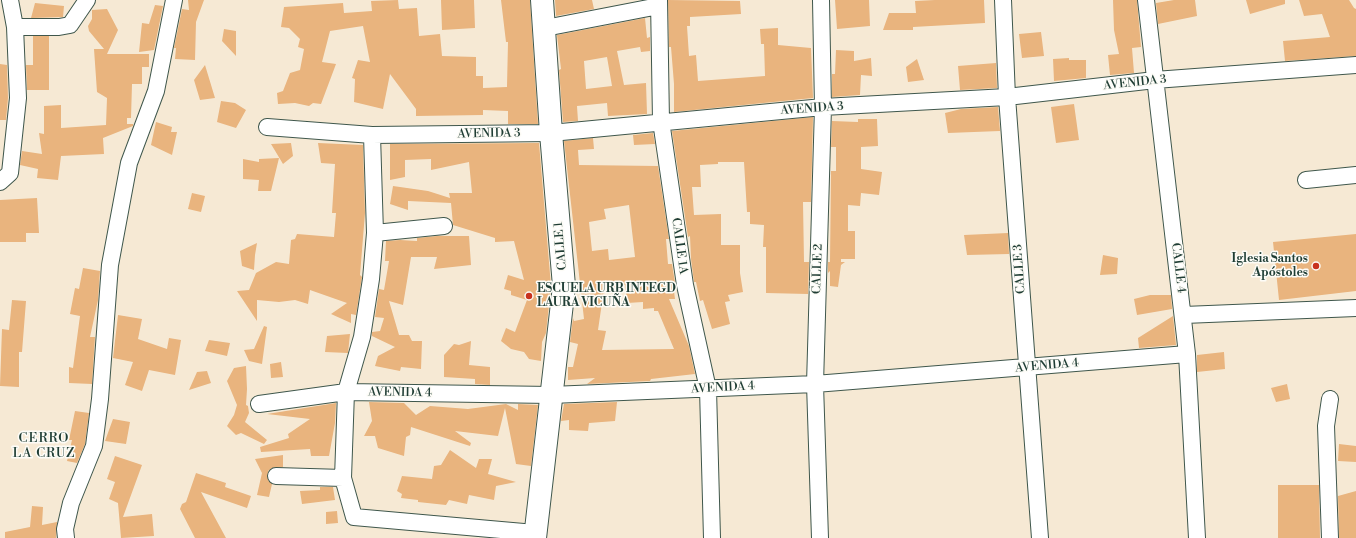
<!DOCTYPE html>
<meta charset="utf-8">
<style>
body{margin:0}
canvas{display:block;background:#f6e9d4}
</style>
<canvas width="1356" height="538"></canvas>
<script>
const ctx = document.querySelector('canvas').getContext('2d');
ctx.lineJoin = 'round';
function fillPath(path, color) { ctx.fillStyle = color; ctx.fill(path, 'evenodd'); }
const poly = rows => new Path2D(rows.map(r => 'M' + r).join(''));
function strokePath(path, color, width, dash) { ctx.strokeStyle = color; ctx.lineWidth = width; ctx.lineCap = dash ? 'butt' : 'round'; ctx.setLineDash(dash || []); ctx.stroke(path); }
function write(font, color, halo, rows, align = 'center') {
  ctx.font = font + ' "Libre Bodoni",serif'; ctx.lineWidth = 3; ctx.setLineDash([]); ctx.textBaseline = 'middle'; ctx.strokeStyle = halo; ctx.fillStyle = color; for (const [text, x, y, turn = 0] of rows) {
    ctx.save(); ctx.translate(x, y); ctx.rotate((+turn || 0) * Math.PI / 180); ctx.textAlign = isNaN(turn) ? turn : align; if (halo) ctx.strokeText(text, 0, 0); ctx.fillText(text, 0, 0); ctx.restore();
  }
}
fillPath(poly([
 [188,0,204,0,196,22,195,60,175,59,176,48,174,48,182,9,189,10],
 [398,0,399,9,417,8,419,36,440,34,442,56,476,57,476,76,483,76,483,88,507,87,507,86,508,42,506,42,501,0,530,0,538,124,508,124,508,111,483,110,483,115,416,116,416,109,390,74,383,109,354,102,355,79,352,78,358,60,370,62,363,26,330,31,322,62,336,64,321,104,313,103,309,106,295,103,278,104,277,93,283,91,290,73,300,70,304,49,298,47,300,39,289,28,281,27,284,7,343,3,344,13,372,11,371,1],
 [441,0,474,0,475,28,442,30],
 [555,0,592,0,594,9,556,16],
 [668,0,740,1,741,14,690,17,690,26,687,26,689,56,696,55,698,81,765,76,764,44,761,44,760,29,778,28,778,45,811,48,813,98,674,112,674,84,671,47,669,47],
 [835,0,869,0,870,26,837,29],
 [935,0,984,0,985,23,913,27,913,30,883,30,889,13,916,13,915,1],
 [1113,0,1137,0,1141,47,1132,48,1134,73,1110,75,1108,55,1119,54,1114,30],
 [1174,0,1195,0,1197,16,1158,24,1156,3],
 [1246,0,1285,0,1285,4,1250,14],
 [1299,0,1349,0,1354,8,1356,9,1356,56,1285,61,1283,41,1330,37,1322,14,1304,16],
 [35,3,64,6,63,17,31,18],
 [155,5,163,6,154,50,139,52,142,23,149,24],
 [107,9,118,30,107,54,149,54,149,67,142,67,142,84,132,84,131,118,127,118,127,124,133,124,133,126,103,138,104,154,61,156,58,180,37,178,38,169,20,165,22,151,42,154,39,133,44,134,44,106,61,105,61,128,106,125,107,98,97,92,94,49,104,49,89,31,88,26,92,19,92,10],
 [645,18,647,38,650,37,650,51,641,52,640,47,617,51,624,85,646,83,647,114,608,116,607,103,577,106,578,121,563,122,559,70,561,69,557,35],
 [607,57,612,86,586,89,584,61],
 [224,29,236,31,236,56,222,41],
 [1041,32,1044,56,1022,58,1019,34],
 [33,36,49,36,49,90,27,90,26,65,33,65],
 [836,50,854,51,854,61,871,58,872,76,861,75,860,95,832,97,832,74,835,74],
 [1069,58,1069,60,1086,60,1086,78,1054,81,1053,59],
 [917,59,924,80,908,82,906,67],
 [996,63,997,88,960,90,958,66],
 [0,64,7,65,8,98,6,120,0,120],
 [205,65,215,98,200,100,194,80],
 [221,101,235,103,246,110,236,128,217,122],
 [1074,104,1079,140,1056,143,1051,107],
 [998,107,1000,131,948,133,945,113,961,109],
 [813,117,811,202,803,202,804,262,809,262,808,294,766,293,766,247,763,247,764,225,750,224,750,212,747,212,744,162,718,162,718,164,700,165,701,187,692,187,694,215,721,214,721,245,740,245,740,273,743,292,728,295,730,301,725,302,730,324,712,329,703,300,700,301,696,282,694,282,691,259,690,236,688,237,672,131],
 [858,119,877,119,878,146,861,147,861,169,882,172,879,195,861,193,860,206,848,205,848,231,855,231,855,259,841,259,841,262,845,262,841,265,838,287,830,286,830,271,828,273,828,262,830,262,831,171,836,171,836,147,831,147,832,121,858,122],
 [156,122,172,127,171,132,177,132,172,155,151,145],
 [653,133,655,144,634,145,633,135],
 [593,138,594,149,578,150,579,165,658,166,669,239,666,239,668,264,672,264,675,283,673,284,675,299,669,299,689,346,695,374,651,379,650,381,587,384,595,378,568,380,568,367,573,367,578,344,570,342,573,318,574,321,584,319,564,141],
 [629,205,635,257,609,260,608,249,592,251,589,222,606,219,604,209],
 [625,285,627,303,643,302,643,309,654,308,654,311,658,311,674,349,602,350,606,331,598,330,604,289],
 [291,143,293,156,283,164,271,144],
 [318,143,363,145,365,213,360,275,362,277,356,315,351,314,351,323,331,314,347,303,310,290,308,304,295,300,279,302,257,300,257,321,237,291,249,290,256,273,276,262,289,264,291,240,295,239,297,234,334,237,336,213,332,213,335,164,321,163],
 [539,143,551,286,546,333,542,342,541,361,529,359,524,352,511,349,501,341,506,328,515,332,527,300,511,295,511,291,504,289,508,275,524,280,514,241,495,242,495,238,453,225,451,203,408,201,408,210,390,204,393,186,428,191,450,198,449,193,472,193,469,162,431,170,431,159,405,160,405,177,390,180,390,144],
 [279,158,271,191,258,191,259,180,243,179,243,159,259,162,259,159],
 [192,193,205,196,201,212,188,209],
 [37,198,39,233,26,233,26,242,0,242,0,200],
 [1008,233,1009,254,967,255,964,235],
 [1356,234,1356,291,1279,300,1273,242],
 [437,236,469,236,471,265,434,269,437,257,411,257,403,305,389,301,399,335,409,335,412,341,422,341,421,369,401,367,400,371,375,366,378,356,395,347,372,336,372,332,380,331,384,318,375,317,379,289,384,290,389,261,385,261,386,241,400,240,417,241,417,238],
 [257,243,255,255,254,270,242,266,240,251],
 [1103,255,1118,258,1117,274,1100,275],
 [83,268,100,271,98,300,90,337,95,337,92,384,69,383,69,367,73,368,80,316,70,314,75,288,79,289],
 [1150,295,1171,295,1172,309,1137,315,1134,299],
 [12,300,26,301,22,352,19,352,19,387,0,386,2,329,9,330],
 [118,315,142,319,138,339,167,349,169,338,181,340,175,375,149,370,142,391,125,385,133,362,113,358],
 [1173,316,1176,345,1139,348,1138,338],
 [264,326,267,327,262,364,249,361,244,350,254,349],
 [350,334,348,353,325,352,327,336],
 [209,340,230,343,227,356,205,351],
 [471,341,469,365,490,367,490,385,475,384,475,379,444,377,444,355,454,344,459,345],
 [1224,352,1225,369,1197,372,1197,355],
 [281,362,283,377,271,378,270,364],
 [246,366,247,389,246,405,248,406,249,413,245,422,267,440,264,444,241,433,236,435,227,426,234,415,237,405,227,381,234,368],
 [207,371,211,383,189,390,197,372],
 [1287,384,1290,399,1276,402,1271,388],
 [369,402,404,403,416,415,430,406,468,409,506,404,518,410,518,404,538,405,531,466,516,464,505,408,498,436,455,431,471,443,470,446,411,427,410,435,406,437,404,456,378,448,375,436,364,436,372,421],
 [617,402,615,421,589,423,588,431,569,430,569,420,561,421,564,404],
 [336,403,335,423,329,456,311,456,310,449,261,452,260,447,289,438,288,434,310,419,267,414],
 [75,411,89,413,85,444,77,463,67,461,72,440,69,440],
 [113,419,130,422,126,444,105,441],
 [1339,444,1356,446,1356,462,1338,461],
 [450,450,476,468,479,459,492,459,488,474,516,482,496,486,494,500,469,495,467,504,449,500,446,505,418,502,418,500,401,498,402,494,397,491,402,476,432,479,434,466,441,465],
 [283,455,283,467,272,468,268,471,268,480,272,484,269,497,257,495,262,473,255,459],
 [115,456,142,465,123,517,152,514,154,536,121,538,118,503,109,499,115,482,107,479],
 [196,473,226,483,225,487,251,496,247,508,201,492,226,538,195,538,180,509,182,504,186,502],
 [1278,485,1319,485,1320,538,1278,538],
 [320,487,333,487,335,500,302,504,300,491,320,490],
 [1356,491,1356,538,1339,538,1338,496],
 [32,506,43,507,42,525,57,522,56,538,5,538,5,532,30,527],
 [337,511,338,523,326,524,326,512]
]), '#e9b47e');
const street = poly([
 [659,0,661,121,685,285,708,389,712,538],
 [1003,0,1007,97,1040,538],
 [1146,0,1187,354,1197,538],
 [15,27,59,27,70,25,87,0],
 [545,28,659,6],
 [267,127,372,135,551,133,823,107,1007,97,1155,80,1356,65],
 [372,135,375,233,371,279,362,337,346,392,343,478,354,517,535,533],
 [1306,180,1356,175],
 [0,182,10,173,18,98,15,27,10,0],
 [375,233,444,226],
 [1184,315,1356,308],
 [1330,399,1326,426,1330,538],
 [259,404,346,392,551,395,815,384,1187,354],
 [276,476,343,478],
 [66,538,65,529,71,503,94,446,100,399,110,265,129,163,156,91,174,0],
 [820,538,815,384,823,107,821,0]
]);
const secondary = poly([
 [535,538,564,286,551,133,542,0]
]);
strokePath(street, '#3f574c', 18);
strokePath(secondary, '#3f574c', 24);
strokePath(street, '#fff', 16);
strokePath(secondary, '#fff', 22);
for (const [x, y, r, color] of [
 [1316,266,4,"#c8321e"],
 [529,296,4,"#c8321e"]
]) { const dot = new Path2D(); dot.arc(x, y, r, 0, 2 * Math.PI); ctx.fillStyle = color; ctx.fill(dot); strokePath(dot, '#fdfcf7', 1.5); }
write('12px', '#1f3d34', '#fdfcf7', [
 ["AVENIDA 3",1135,83,-6],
 ["AVENIDA 3",812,109,-4],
 ["AVENIDA 3",489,134,-1],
 ["CALLE 1",561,246,-95],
 ["CALLE 1A",679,246,82],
 ["CALLE 4",1178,268,83],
 ["CALLE 2",818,269,-88],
 ["CALLE 3",1020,269,-94],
 ["AVENIDA 4",1047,366,-5],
 ["AVENIDA 4",723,388,-3],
 ["AVENIDA 4",400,393,1]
]);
write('bold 12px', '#1f3d34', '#fdfcf7', [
 ["Iglesia Santos",1308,259],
 ["Apóstoles",1308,273],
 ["ESCUELA URB INTEGD",537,289,"left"],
 ["LAURA VICUÑA",537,303,"left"]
], 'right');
ctx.letterSpacing = '1px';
write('13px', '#1f3d34', '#fdfcf7', [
 ["CERRO",44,439],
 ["LA CRUZ",44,454]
]);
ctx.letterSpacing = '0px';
</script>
